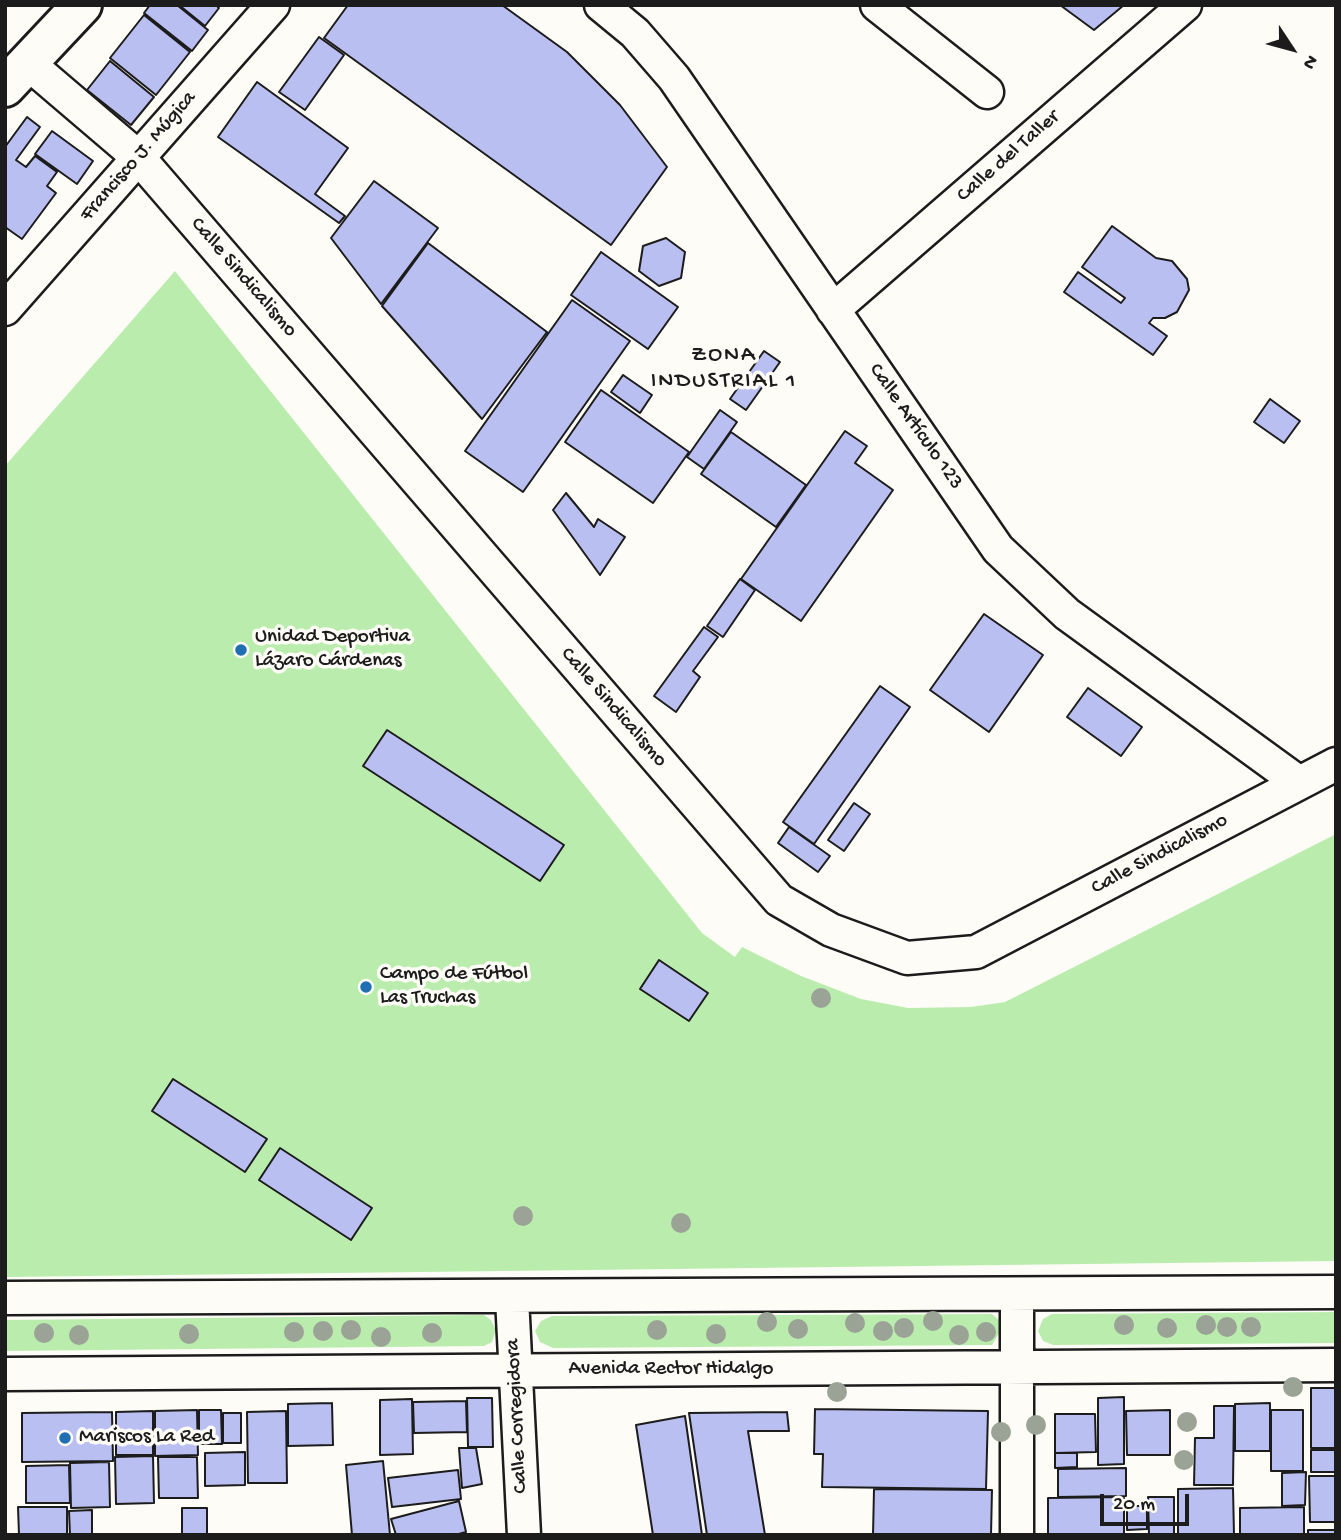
<!DOCTYPE html>
<meta charset="utf-8">
<style>
body{margin:0}
#map{position:relative;width:1341px;height:1540px;overflow:hidden;background:#fdfcf7;font-family:"Gochi Hand",sans-serif}
canvas{display:block}
.frame{position:absolute;inset:0;border:7px solid #1c1c1c;pointer-events:none}
.north{position:absolute;left:1257px;top:14px;width:70px;height:70px;-webkit-text-stroke:5px #fdfcf7;paint-order:stroke;rotate:126deg;font-size:19px;font-weight:700;line-height:28px;text-align:center;color:#1c1c1c}
.north::after{content:'';display:block;margin:auto;width:24px;height:32px;background:#1c1c1c;clip-path:polygon(50% 0,100% 100%,50% 72%,0 100%)}
.scale{position:absolute;left:1100px;top:1494px;width:89px;height:32px;box-sizing:border-box;border:4px solid #1c1c1c;border-top:0;padding-left:9px;font-size:21px;line-height:24px;white-space:nowrap;color:#1c1c1c;-webkit-text-stroke:5px #fdfcf7;paint-order:stroke}
</style>
<div id="map">
<canvas width="1341" height="1540"></canvas>
<div class="frame"></div>
<div class="north">N</div>
<div class="scale">20 m</div>
</div>
<script>
const ctx = document.querySelector('canvas').getContext('2d');
ctx.lineJoin = 'round';
function fillPath(path, color) { ctx.fillStyle = color; ctx.fill(path, 'evenodd'); }
const poly = rows => new Path2D(rows.map(r => 'M' + r).join(''));
function strokePath(path, color, width, dash) { ctx.strokeStyle = color; ctx.lineWidth = width; ctx.lineCap = dash ? 'butt' : 'round'; ctx.setLineDash(dash || []); ctx.stroke(path); }
function write(font, color, halo, rows, align = 'center') {
  ctx.font = font + ' "Gochi Hand",sans-serif'; ctx.lineWidth = 7; ctx.setLineDash([]); ctx.textBaseline = 'middle'; ctx.strokeStyle = halo; ctx.fillStyle = color; for (const [text, x, y, turn = 0] of rows) {
    ctx.save(); ctx.translate(x, y); ctx.rotate((+turn || 0) * Math.PI / 180); ctx.textAlign = isNaN(turn) ? turn : align; if (halo) ctx.strokeText(text, 0, 0); ctx.fillText(text, 0, 0); ctx.restore();
  }
}
fillPath(poly([
 [175,271,702,933,735,957,742,947,801,976,861,999,908,1008,971,1007,1005,1002,1336,834,1336,1261,5,1277,5,466],
 [1336,1312,1336,1343,1053,1345,1043,1341,1038,1331,1043,1319,1052,1314],
 [992,1314,999,1320,1001,1330,992,1345,553,1348,540,1342,535,1331,541,1321,552,1316],
 [484,1315,491,1320,496,1330,492,1342,484,1346,5,1351,5,1320]
]), '#baedad');
const building = poly([
 [150,5,177,5,208,30,192,51,144,13,150,5],
 [179,5,216,5,219,8,205,26,179,5],
 [348,5,502,5,567,52,620,105,667,167,611,245,324,38,348,5],
 [1060,5,1124,5,1094,30,1060,5],
 [144,15,190,52,156,95,110,58,144,15],
 [319,37,344,55,305,110,279,92,319,37],
 [110,61,154,97,131,125,87,90,110,61],
 [257,82,348,148,315,194,345,216,339,223,218,137,257,82],
 [27,117,40,127,16,160,26,167,35,156,57,172,47,186,56,193,22,239,5,227,5,147,27,117],
 [52,131,93,161,77,184,35,154,52,131],
 [374,181,438,228,381,304,331,238,374,181],
 [1112,226,1156,258,1172,261,1187,279,1189,290,1177,312,1165,318,1153,318,1149,323,1167,336,1153,355,1064,292,1078,272,1121,303,1125,298,1082,267,1112,226],
 [666,238,685,252,681,278,659,286,639,271,643,246,666,238],
 [428,243,547,332,482,419,382,306,428,243],
 [601,252,678,307,648,349,571,295,601,252],
 [572,300,630,341,523,492,465,451,572,300],
 [764,351,780,362,746,410,730,399,764,351],
 [623,375,652,395,640,413,611,392,623,375],
 [601,390,689,452,653,503,565,442,601,390],
 [1270,399,1300,421,1284,443,1254,422,1270,399],
 [720,410,737,422,704,469,687,457,720,410],
 [845,431,867,446,855,463,893,490,801,621,741,579,845,431],
 [731,432,806,485,776,527,701,474,731,432],
 [566,493,594,527,598,519,625,537,600,575,553,510,566,493],
 [740,579,755,590,723,637,707,626,740,579],
 [984,614,1043,655,989,732,930,690,984,614],
 [704,627,718,637,693,671,700,677,676,712,654,696,704,627],
 [880,686,910,707,814,844,783,822,880,686],
 [1088,688,1142,727,1121,756,1067,717,1088,688],
 [387,730,564,845,540,881,363,766,387,730],
 [854,803,870,814,844,851,828,840,854,803],
 [789,827,830,856,818,872,778,843,789,827],
 [659,960,708,993,689,1021,640,989,659,960],
 [173,1079,267,1139,245,1172,152,1111,173,1079],
 [280,1148,372,1208,351,1240,259,1180,280,1148],
 [1311,1388,1336,1388,1336,1448,1311,1448,1311,1388],
 [1124,1397,1124,1464,1098,1465,1098,1398,1124,1397],
 [467,1398,492,1398,493,1447,468,1447,467,1398],
 [412,1399,413,1454,380,1455,380,1400,412,1399],
 [466,1401,467,1432,414,1433,413,1402,466,1401],
 [332,1403,333,1445,288,1446,288,1404,332,1403],
 [1270,1403,1270,1451,1235,1451,1235,1404,1270,1403],
 [1214,1406,1234,1406,1233,1485,1194,1485,1195,1438,1214,1438,1214,1406],
 [815,1409,988,1411,986,1489,822,1487,823,1454,814,1454,815,1409],
 [197,1410,198,1455,155,1456,155,1411,197,1410],
 [199,1410,221,1410,222,1444,199,1444,199,1410],
 [1170,1410,1170,1455,1127,1455,1126,1411,1170,1410],
 [1271,1410,1303,1410,1303,1471,1271,1471,1271,1410],
 [153,1411,153,1455,116,1455,116,1412,153,1411],
 [286,1411,287,1483,248,1483,247,1412,286,1411],
 [112,1412,113,1461,22,1462,22,1413,112,1412],
 [787,1412,789,1431,748,1431,765,1535,707,1535,689,1413,787,1412],
 [223,1413,241,1413,241,1443,223,1443,223,1413],
 [1055,1414,1095,1414,1096,1452,1055,1453,1055,1414],
 [685,1416,702,1535,653,1535,636,1425,685,1416],
 [459,1448,476,1448,482,1484,462,1488,459,1448],
 [1311,1450,1336,1450,1336,1472,1311,1472,1311,1450],
 [245,1452,245,1485,205,1486,205,1453,245,1452],
 [1055,1453,1077,1453,1077,1467,1055,1468,1055,1453],
 [153,1456,154,1503,116,1504,115,1457,153,1456],
 [158,1457,197,1457,198,1498,159,1498,158,1457],
 [383,1461,390,1535,352,1535,346,1465,383,1461],
 [109,1462,110,1507,71,1508,70,1463,109,1462],
 [69,1465,70,1503,26,1503,26,1466,69,1465],
 [1126,1468,1126,1496,1058,1497,1058,1469,1126,1468],
 [458,1470,461,1499,392,1507,388,1478,458,1470],
 [1306,1472,1305,1505,1282,1506,1282,1473,1306,1472],
 [1309,1476,1336,1476,1336,1522,1310,1522,1309,1476],
 [1233,1488,1234,1535,1178,1535,1178,1489,1233,1488],
 [874,1489,992,1490,991,1535,873,1535,874,1489],
 [1124,1497,1124,1535,1048,1535,1048,1498,1124,1497],
 [1148,1497,1174,1497,1174,1535,1149,1535,1148,1497],
 [459,1501,466,1532,455,1535,396,1535,391,1519,459,1501],
 [1127,1506,1147,1506,1147,1529,1127,1530,1127,1506],
 [18,1507,67,1507,67,1535,19,1535,18,1507],
 [1304,1507,1304,1535,1240,1535,1240,1508,1304,1507],
 [182,1508,207,1508,207,1535,182,1535,182,1508],
 [92,1510,92,1535,70,1535,69,1511,92,1510],
 [1308,1530,1336,1530,1336,1535,1308,1535,1308,1530]
]);
fillPath(building, '#babff1');
strokePath(building, '#1c1c1c', 2);
const minor = poly([
 [601,5,635,33,674,78,998,549,1067,614,1298,782],
 [877,5,987,92],
 [29,64,138,157,779,900,831,930,907,958,976,952,1336,764],
 [5,309,273,5],
 [833,310,1185,5],
 [5,1298,1336,1292],
 [512,1298,524,1535],
 [5,1374,1336,1365],
 [1017,1535,1017,1295]
]);
const major = poly([
 [5,87,82,5]
]);
strokePath(minor, '#1c1c1c', 37);
strokePath(major, '#1c1c1c', 44);
strokePath(minor, '#fdfcf7', 32);
strokePath(major, '#fdfcf7', 38);
ctx.fillStyle = '#9ba397';
for (const [x, y] of [
 [821,998],
 [523,1216],
 [681,1223],
 [933,1321],
 [767,1322],
 [855,1323],
 [1124,1325],
 [1206,1325],
 [1227,1327],
 [1251,1327],
 [904,1328],
 [1167,1328],
 [798,1329],
 [351,1330],
 [657,1330],
 [323,1331],
 [883,1331],
 [294,1332],
 [986,1332],
 [44,1333],
 [432,1333],
 [189,1334],
 [716,1334],
 [79,1335],
 [959,1335],
 [381,1337],
 [1293,1387],
 [837,1392],
 [1187,1422],
 [1036,1425],
 [1001,1432],
 [1184,1460]
]) { ctx.beginPath(); ctx.arc(x, y, 10, 0, 2 * Math.PI); ctx.fill(); }
for (const [x, y, r, color] of [
 [241,650,7,"#1f6fb2"],
 [366,987,7,"#1f6fb2"],
 [65,1438,7,"#1f6fb2"]
]) { const dot = new Path2D(); dot.arc(x, y, r, 0, 2 * Math.PI); ctx.fillStyle = color; ctx.fill(dot); strokePath(dot, '#fdfcf7', 2.5); }
write('21px', '#1c1c1c', '#fdfcf7', [
 ["Francisco J. Múgica",139,157,-49],
 ["Calle del Taller",1009,157,-41],
 ["Calle Sindicalismo",243,278,49],
 ["Calle Artículo 123",915,427,55],
 ["Calle Sindicalismo",613,708,49],
 ["Calle Sindicalismo",1160,855,-28],
 ["Avenida Rector Hidalgo",671,1370],
 ["Calle Corregidora",518,1416,-93]
]);
write('21px', '#1c1c1c', '#fdfcf7', [
 ["Unidad Deportiva",255,638],
 ["Lázaro Cárdenas",255,662],
 ["Campo de Fútbol",380,975],
 ["Las Truchas",380,999],
 ["Mariscos La Red",79,1438]
], 'left');
ctx.letterSpacing = '2px';
write('23px', '#1c1c1c', '#fdfcf7', [
 ["ZONA",724,356],
 ["INDUSTRIAL 1",724,382]
]);
ctx.letterSpacing = '0px';
</script>
